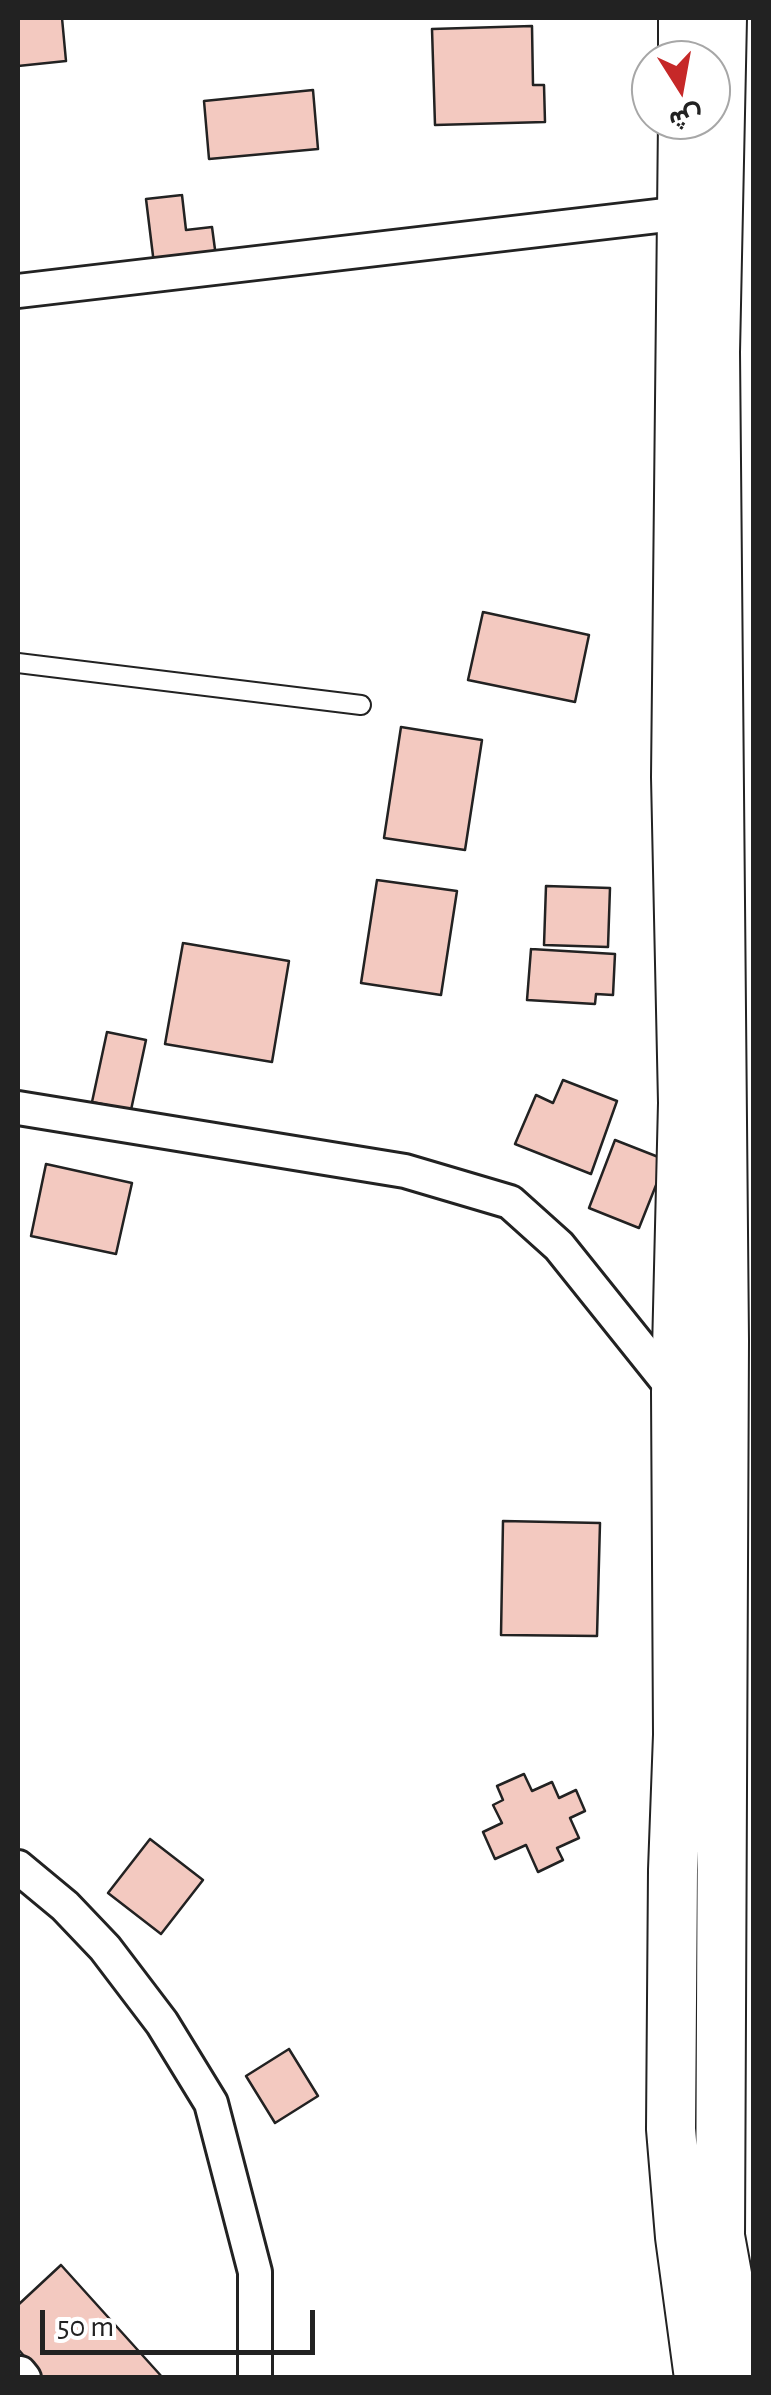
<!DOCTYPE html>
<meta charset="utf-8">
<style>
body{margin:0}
#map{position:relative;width:771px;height:2395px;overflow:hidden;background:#fff;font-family:"Alegreya Sans",Vazirmatn,sans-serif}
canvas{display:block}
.frame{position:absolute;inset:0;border:20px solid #222;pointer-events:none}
.north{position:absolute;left:631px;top:40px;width:100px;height:100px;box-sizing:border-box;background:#fff;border:2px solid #a7a7a7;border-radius:50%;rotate:169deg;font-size:28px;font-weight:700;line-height:40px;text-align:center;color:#222}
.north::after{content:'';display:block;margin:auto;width:35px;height:45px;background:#c62828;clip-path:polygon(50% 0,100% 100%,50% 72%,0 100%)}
.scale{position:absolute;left:40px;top:2310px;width:275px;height:45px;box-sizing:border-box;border:5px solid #222;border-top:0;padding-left:12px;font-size:30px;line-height:35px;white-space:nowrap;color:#222;-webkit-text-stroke:8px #fff;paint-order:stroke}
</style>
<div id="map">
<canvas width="771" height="2395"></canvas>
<div class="frame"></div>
<div class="north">ش</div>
<div class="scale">50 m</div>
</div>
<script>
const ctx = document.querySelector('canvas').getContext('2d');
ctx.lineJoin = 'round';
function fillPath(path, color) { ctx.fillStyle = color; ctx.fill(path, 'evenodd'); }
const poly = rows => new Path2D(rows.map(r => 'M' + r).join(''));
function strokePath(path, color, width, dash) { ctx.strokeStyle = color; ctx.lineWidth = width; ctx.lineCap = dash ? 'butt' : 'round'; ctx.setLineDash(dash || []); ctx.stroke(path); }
const building = poly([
 [18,18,62,18,66,61,18,66,18,18],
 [532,26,533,85,544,85,545,122,435,125,432,29,532,26],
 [313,90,318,149,209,159,204,101,313,90],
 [182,195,186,230,212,227,216,257,154,264,146,199,182,195],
 [483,612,589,635,575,702,468,680,483,612],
 [401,727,482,740,465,850,384,838,401,727],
 [377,880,457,891,441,995,361,983,377,880],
 [546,886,610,888,608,947,544,945,546,886],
 [183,943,289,961,272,1062,165,1044,183,943],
 [531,949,615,954,613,995,596,994,595,1004,527,1000,531,949],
 [107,1032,146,1040,131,1110,92,1102,107,1032],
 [563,1080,617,1101,591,1174,515,1144,536,1095,553,1103,563,1080],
 [615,1140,666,1160,639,1228,589,1208,615,1140],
 [46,1164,132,1183,116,1254,31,1236,46,1164],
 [503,1521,600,1523,597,1636,501,1635,503,1521],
 [524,1774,532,1791,552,1782,559,1798,576,1790,585,1811,570,1818,579,1838,557,1848,563,1860,538,1872,526,1845,495,1859,483,1832,502,1823,493,1805,503,1800,497,1786,524,1774],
 [150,1839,203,1880,161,1934,108,1893,150,1839],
 [289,2049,318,2096,275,2123,246,2076,289,2049],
 [61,2265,163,2378,43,2378,18,2349,18,2305,61,2265]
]);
fillPath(building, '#f3c9c0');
strokePath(building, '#222', 2.5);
const lane = poly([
 [18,663,361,705]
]);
const street = poly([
 [18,291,683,213],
 [18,1108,405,1171,510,1202,559,1246,676,1392],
 [18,1867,65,1906,105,1948,162,2023,211,2103,255,2272,255,2378],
 [20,2373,24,2378]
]);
const secondary = poly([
 [722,18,715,352,724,1341,720,2236,746,2378],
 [683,60,683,18],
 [683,120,676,777,683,1103,676,1392,678,1735,673,1870,671,2129,680,2237,699,2378]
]);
strokePath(lane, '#222', 22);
strokePath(street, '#222', 38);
strokePath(secondary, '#222', 52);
strokePath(lane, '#fff', 18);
strokePath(street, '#fff', 32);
strokePath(secondary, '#fff', 48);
</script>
